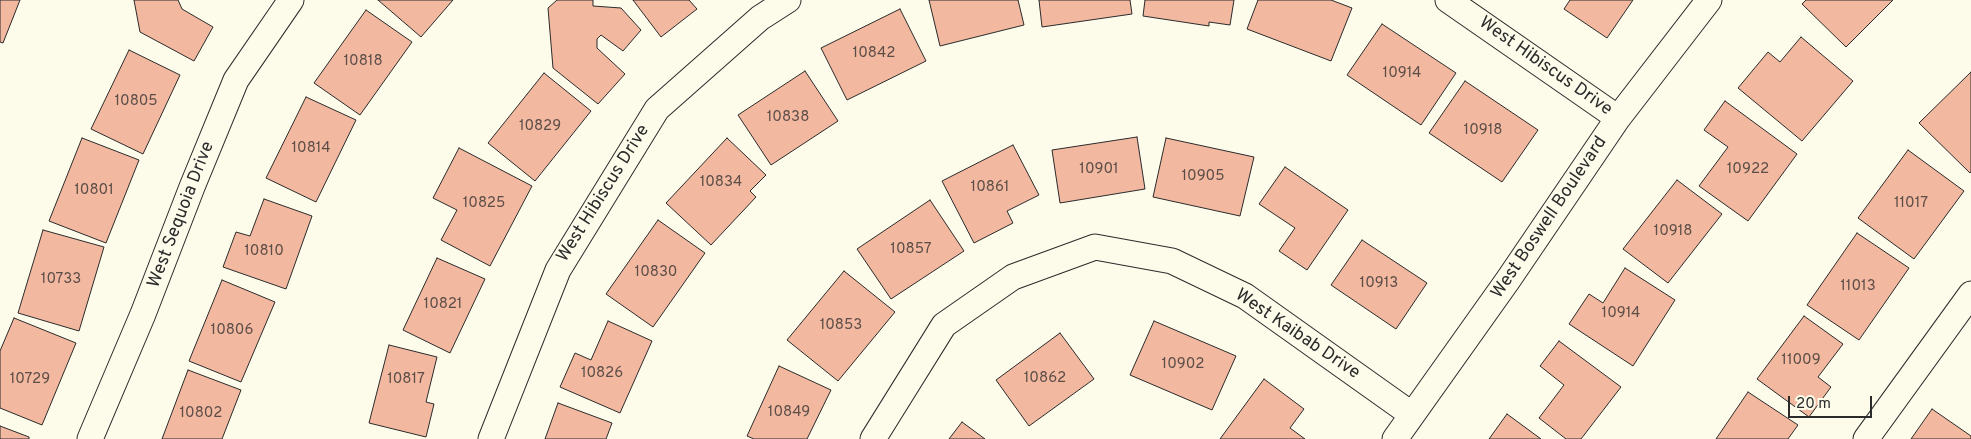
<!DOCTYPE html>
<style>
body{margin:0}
#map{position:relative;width:1971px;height:439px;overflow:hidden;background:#fdfbea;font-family:Overpass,sans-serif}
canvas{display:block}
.scale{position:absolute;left:1788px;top:396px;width:84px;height:22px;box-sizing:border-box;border:2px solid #2b2b2b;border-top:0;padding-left:6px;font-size:15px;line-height:18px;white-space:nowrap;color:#2b2b2b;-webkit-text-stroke:4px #fdfbea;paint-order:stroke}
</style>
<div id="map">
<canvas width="1971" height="439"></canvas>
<div class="scale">20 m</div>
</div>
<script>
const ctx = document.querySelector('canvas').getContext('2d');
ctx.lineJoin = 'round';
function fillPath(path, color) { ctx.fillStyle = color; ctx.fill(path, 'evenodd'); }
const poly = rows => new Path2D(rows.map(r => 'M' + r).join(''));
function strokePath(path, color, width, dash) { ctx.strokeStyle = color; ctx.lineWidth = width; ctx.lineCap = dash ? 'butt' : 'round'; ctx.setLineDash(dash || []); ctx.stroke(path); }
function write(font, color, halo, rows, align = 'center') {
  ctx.font = font + ' Overpass,sans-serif'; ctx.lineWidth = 4; ctx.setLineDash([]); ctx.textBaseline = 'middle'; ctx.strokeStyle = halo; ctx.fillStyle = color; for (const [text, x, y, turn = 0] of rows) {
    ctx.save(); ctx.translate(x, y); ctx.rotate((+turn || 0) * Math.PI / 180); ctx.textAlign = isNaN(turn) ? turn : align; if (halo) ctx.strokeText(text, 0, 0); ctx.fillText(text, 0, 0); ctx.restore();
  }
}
const building = poly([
 [0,0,20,0,3,43,0,42,0,0],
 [134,0,178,0,182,9,213,27,194,61,140,32,134,0],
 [378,0,453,0,421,37,378,0],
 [557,0,593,0,593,6,621,8,641,30,623,51,601,35,597,39,597,48,625,74,598,104,553,68,548,8,557,0],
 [633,0,689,0,697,9,661,37,633,0],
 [929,0,1018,0,1024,25,940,46,929,0],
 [1039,0,1130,0,1132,14,1042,27,1039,0],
 [1145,0,1234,0,1230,25,1209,22,1209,26,1143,16,1145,0],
 [1258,0,1331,0,1352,8,1331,61,1247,29,1258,0],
 [1570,0,1633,0,1607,38,1564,9,1570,0],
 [1806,0,1893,0,1846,47,1802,4,1806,0],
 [900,9,926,61,847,100,821,48,900,9],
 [366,10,412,42,360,115,314,83,366,10],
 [1382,24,1456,73,1421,125,1347,75,1382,24],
 [1801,37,1853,81,1802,141,1738,88,1768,52,1780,62,1801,37],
 [129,50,180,75,143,154,91,129,129,50],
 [805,71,838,121,771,165,738,115,805,71],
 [1971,72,1971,172,1970,173,1919,123,1971,72],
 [544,73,591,111,535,181,488,143,544,73],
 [1465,81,1538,130,1502,182,1429,133,1465,81],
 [306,97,356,120,316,202,266,178,306,97],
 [1725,101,1797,154,1748,221,1699,186,1728,147,1704,130,1725,101],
 [1137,137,1145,189,1060,203,1052,150,1137,137],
 [82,138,139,160,106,243,49,221,82,138],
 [727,138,766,175,750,191,756,197,711,245,666,203,727,138],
 [1166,138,1254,157,1240,216,1153,197,1166,138],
 [1013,145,1039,195,1007,211,1013,223,974,243,942,181,1013,145],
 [459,148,532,186,490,266,441,240,457,210,433,198,459,148],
 [1908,150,1964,191,1914,259,1858,218,1908,150],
 [1285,167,1348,210,1307,270,1279,251,1295,228,1259,204,1285,167],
 [1677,180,1722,214,1668,283,1623,249,1677,180],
 [264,199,312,216,286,289,223,267,236,232,250,236,264,199],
 [930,200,964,251,891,299,857,249,930,200],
 [658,220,705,253,653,327,606,294,658,220],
 [43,230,104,247,79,331,18,313,43,230],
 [1857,233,1909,268,1859,340,1807,305,1857,233],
 [1362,240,1427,283,1396,329,1331,285,1362,240],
 [437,258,485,279,450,353,403,330,437,258],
 [1625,268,1675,300,1633,366,1569,324,1589,294,1603,303,1625,268],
 [844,271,895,312,838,381,787,340,844,271],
 [222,280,275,302,241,382,189,361,222,280],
 [1804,316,1843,344,1818,377,1831,387,1809,417,1757,379,1804,316],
 [14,318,76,343,42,425,0,408,0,351,14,318],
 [608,321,652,341,620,413,560,387,575,353,591,360,608,321],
 [1154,321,1236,356,1212,410,1130,375,1154,321],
 [1060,333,1094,379,1029,426,996,380,1060,333],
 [1559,341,1621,387,1581,439,1566,439,1539,418,1564,385,1540,366,1559,341],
 [389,345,437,357,426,402,434,404,426,437,369,423,389,345],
 [779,366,831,390,807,439,754,439,747,436,779,366],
 [188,370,241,390,222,439,162,439,188,370],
 [1264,379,1304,409,1290,428,1305,439,1220,439,1264,379],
 [1748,392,1798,425,1788,439,1716,439,1748,392],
 [558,403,612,423,606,439,545,439,558,403],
 [1932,409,1971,436,1971,439,1911,439,1932,409],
 [1507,414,1541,439,1489,439,1507,414],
 [962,422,985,439,949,439,962,422],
 [0,426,29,437,29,439,0,439,0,426]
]);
fillPath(building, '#f2b8a0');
strokePath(building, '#2b2b2b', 1);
const minor = poly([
 [1448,0,1618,118],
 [90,439,143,314,192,187,236,80,291,0],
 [491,439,558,270,657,109,760,18,788,0],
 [873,439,944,325,1013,277,1095,247,1172,261,1245,296,1411,414],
 [1395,439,1508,280,1618,118,1709,0],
 [1866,439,1971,294]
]);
strokePath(minor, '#2b2b2b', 27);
strokePath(minor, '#fdfbea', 25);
write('15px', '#5d4e48', null, [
 ["10842",874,54],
 ["10818",363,62],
 ["10914",1402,74],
 ["10805",136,102],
 ["10838",788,118],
 ["10829",540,127],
 ["10918",1483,131],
 ["10814",311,149],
 ["10901",1099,170],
 ["10922",1748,170],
 ["10905",1203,177],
 ["10834",721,183],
 ["10861",990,188],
 ["10801",94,191],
 ["10825",484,204],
 ["11017",1911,204],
 ["10918",1673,232],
 ["10857",911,250],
 ["10810",264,252],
 ["10830",656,273],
 ["10733",61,280],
 ["10913",1379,284],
 ["11013",1858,287],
 ["10821",443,305],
 ["10914",1621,314],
 ["10853",841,326],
 ["10806",232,331],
 ["11009",1801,361],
 ["10902",1183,365],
 ["10826",602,374],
 ["10862",1045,379],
 ["10729",30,380],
 ["10817",406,380],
 ["10849",789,413],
 ["10802",201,414]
]);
write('18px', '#2b2b2b', '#fdfbea', [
 ["West Hibiscus Drive",1545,67,35],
 ["West Hibiscus Drive",604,194,-58],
 ["West Sequoia Drive",182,215,-69],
 ["West Boswell Boulevard",1550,218,-56],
 ["West Kaibab Drive",1297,335,34]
]);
</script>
